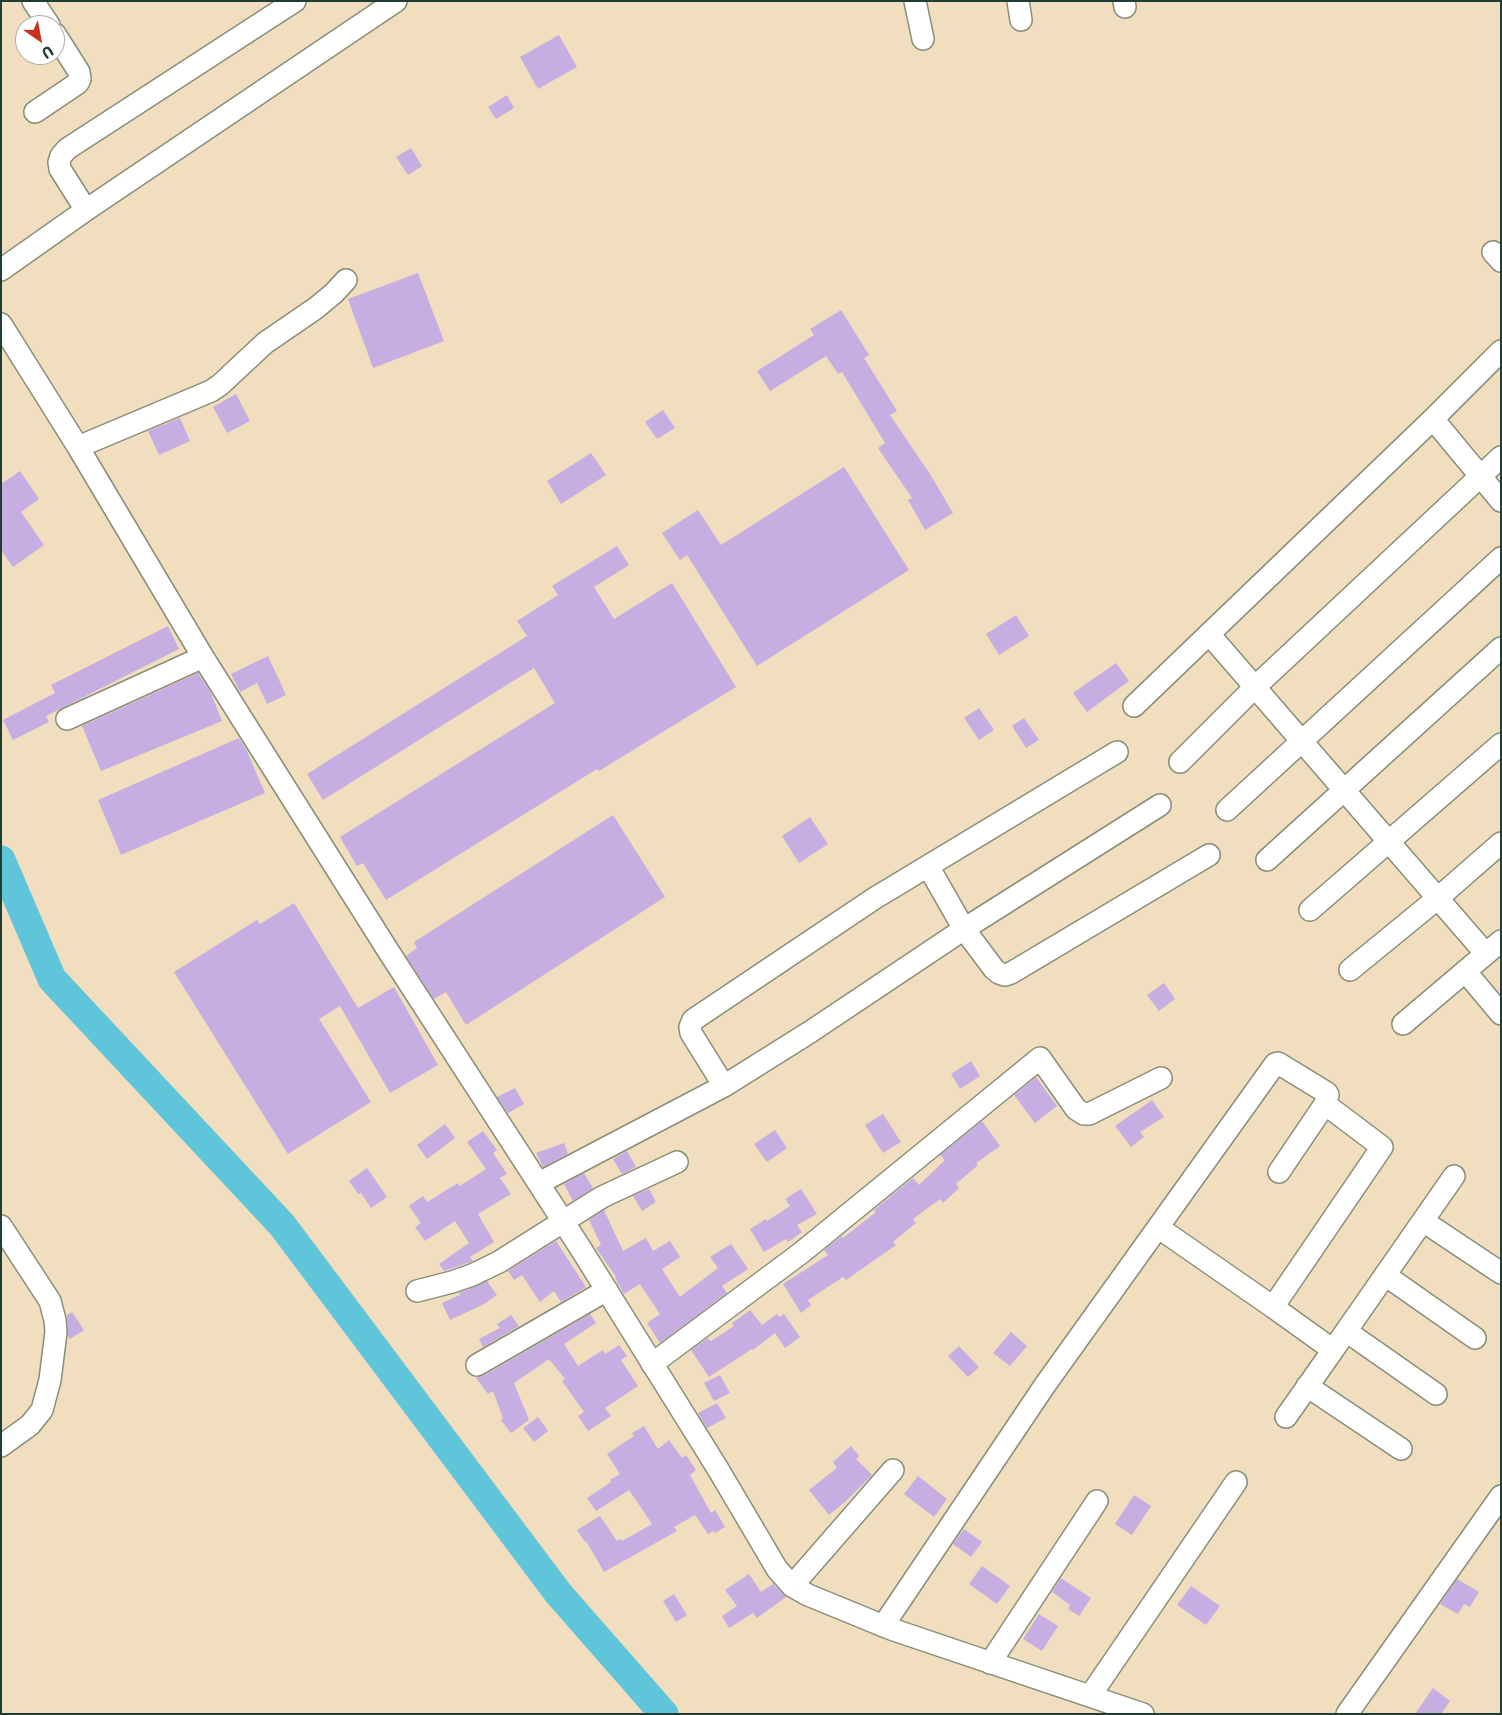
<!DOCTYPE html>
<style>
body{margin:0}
#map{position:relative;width:1502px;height:1715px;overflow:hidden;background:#f0debe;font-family:"Playpen Sans",sans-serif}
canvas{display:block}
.frame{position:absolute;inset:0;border:2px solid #1f3d34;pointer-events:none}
.north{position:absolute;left:15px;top:15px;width:50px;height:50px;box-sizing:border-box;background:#fff;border:1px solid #a5b1ae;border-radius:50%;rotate:147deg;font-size:14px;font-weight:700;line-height:20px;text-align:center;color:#1f3d34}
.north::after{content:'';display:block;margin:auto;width:18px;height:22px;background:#c8321e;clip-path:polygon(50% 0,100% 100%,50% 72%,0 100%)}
</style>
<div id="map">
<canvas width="1502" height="1715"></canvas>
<div class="frame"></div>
<div class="north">U</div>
</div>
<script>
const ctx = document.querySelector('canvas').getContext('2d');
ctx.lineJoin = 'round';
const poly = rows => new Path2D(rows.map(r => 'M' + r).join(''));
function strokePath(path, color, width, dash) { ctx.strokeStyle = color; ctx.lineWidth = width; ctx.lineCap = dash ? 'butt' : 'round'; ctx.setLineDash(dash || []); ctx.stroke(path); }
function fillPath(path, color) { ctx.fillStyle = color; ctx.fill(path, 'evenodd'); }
strokePath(poly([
 [1,860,52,979,282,1225,558,1593,664,1714]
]), '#5ec5db', 29);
fillPath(poly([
 [559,35,577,67,538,89,520,57],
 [507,95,514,108,496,119,488,107],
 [411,148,422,166,408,175,396,157],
 [418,273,444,341,373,368,348,299],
 [841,310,869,355,864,358,897,411,890,415,930,474,953,513,925,530,908,500,912,498,878,448,885,443,842,372,838,374,826,356,770,391,757,371,814,335,810,329],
 [236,394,250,421,227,433,213,407],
 [663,410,675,428,657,439,645,422],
 [180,418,190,441,159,455,148,431],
 [591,453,606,475,561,504,547,481],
 [844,467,909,570,757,666,687,555,680,560,662,533,698,510,721,545],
 [20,471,39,499,21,512,44,545,13,567,1,550,1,484],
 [617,546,629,565,594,587,614,619,672,583,736,687,599,771,597,769,386,900,363,863,357,866,340,837,555,703,534,668,323,800,307,774,527,636,517,621,558,595,552,586],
 [1016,615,1029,636,999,655,986,634],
 [168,626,179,649,46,716,49,722,13,740,3,720,55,693,51,685],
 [268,656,286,695,267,704,257,683,240,692,231,674],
 [1116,663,1129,681,1087,712,1073,693],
 [198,673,210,691,222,721,101,771,82,726],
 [979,708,994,730,979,740,964,718],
 [1024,718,1039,740,1026,748,1012,726],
 [239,738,246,749,265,793,121,855,98,800],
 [613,815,665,897,466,1025,446,992,434,999,406,956,417,948,414,942],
 [810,817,828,844,799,863,782,836],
 [294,903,358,1008,394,987,438,1065,390,1093,340,1006,319,1019,371,1102,288,1154,174,972,257,920,260,924],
 [1164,983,1175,999,1159,1011,1147,995],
 [971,1061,980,1076,960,1089,951,1074],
 [1036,1077,1057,1106,1035,1123,1014,1095],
 [515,1088,524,1104,508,1113,497,1097],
 [1152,1100,1164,1117,1140,1132,1144,1137,1131,1147,1115,1126],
 [883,1114,901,1142,883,1153,865,1125],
 [982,1121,1000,1146,976,1163,978,1165,956,1184,959,1188,943,1203,940,1199,913,1219,916,1223,893,1242,896,1245,846,1280,843,1277,808,1300,811,1305,801,1313,783,1284,828,1255,824,1250,842,1236,843,1238,876,1212,874,1210,913,1178,919,1185,945,1160,940,1155],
 [445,1124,455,1138,427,1159,417,1145],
 [775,1130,787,1148,767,1162,754,1144],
 [483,1131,497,1150,493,1153,507,1174,500,1178,511,1194,478,1214,494,1242,470,1257,473,1261,444,1271,439,1264,469,1243,455,1221,425,1241,415,1227,421,1223,409,1206,423,1196,427,1202,458,1183,460,1186,486,1169,467,1142],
 [564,1143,568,1154,543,1167,536,1153],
 [627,1151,636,1167,622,1174,613,1159],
 [367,1168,387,1197,371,1208,361,1193,358,1194,349,1181],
 [584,1173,593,1188,573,1201,564,1184],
 [649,1189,656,1202,642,1211,633,1196],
 [801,1189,817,1214,797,1225,802,1232,788,1242,786,1239,764,1252,750,1229,766,1219,767,1221,790,1206,785,1199],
 [604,1210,623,1251,646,1238,653,1251,670,1241,680,1257,662,1269,680,1297,718,1268,710,1257,731,1244,748,1269,722,1286,727,1293,660,1343,647,1323,660,1314,640,1284,624,1294,615,1278,616,1277,596,1248,601,1245,589,1220],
 [556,1241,586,1287,561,1302,554,1291,540,1302,522,1275,514,1280,508,1271],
 [487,1281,497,1295,484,1304,450,1320,442,1303,460,1295,459,1293],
 [750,1310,762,1325,777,1314,779,1317,784,1314,800,1337,785,1348,775,1333,753,1350,752,1349,709,1377,691,1350,708,1338,711,1341,734,1326,732,1323],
 [72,1312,84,1330,70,1339,68,1336,67,1315],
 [590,1314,596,1323,564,1344,578,1366,603,1350,605,1354,619,1345,627,1356,621,1360,638,1386,605,1408,611,1416,588,1431,578,1416,584,1412,562,1381,565,1379,549,1359,514,1383,529,1420,511,1433,501,1420,503,1418,493,1391,488,1394,476,1378,483,1376],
 [511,1315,519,1326,483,1347,479,1339,500,1328,497,1324],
 [1011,1332,1027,1346,1010,1366,993,1353],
 [959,1346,979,1367,968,1377,948,1356],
 [720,1375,730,1393,714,1401,704,1383],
 [717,1403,726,1418,707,1428,698,1413],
 [538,1417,548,1431,534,1442,523,1428],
 [644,1426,658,1449,669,1440,682,1458,686,1455,696,1470,690,1475,711,1513,715,1510,725,1527,715,1533,713,1531,708,1534,695,1515,674,1527,677,1531,604,1572,586,1541,585,1542,577,1530,600,1516,617,1541,621,1539,622,1541,652,1524,629,1490,596,1511,587,1498,611,1482,610,1480,620,1474,607,1454,634,1436,632,1433],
 [851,1446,859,1456,856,1459,872,1475,847,1500,829,1515,809,1490,837,1468,833,1462],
 [918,1476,947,1499,934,1517,904,1494],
 [1134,1495,1151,1506,1132,1535,1115,1524],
 [964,1529,982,1542,971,1557,953,1544],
 [982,1566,1010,1586,997,1604,969,1584],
 [749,1574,761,1592,773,1584,786,1597,757,1618,753,1613,729,1628,722,1616,737,1606,725,1590],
 [1061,1578,1091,1598,1079,1616,1068,1609,1070,1605,1052,1592],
 [1457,1579,1479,1592,1470,1607,1464,1604,1458,1614,1440,1604],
 [1191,1586,1220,1606,1206,1625,1177,1605],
 [674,1594,687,1615,676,1622,663,1601],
 [1039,1614,1058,1626,1042,1651,1023,1639],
 [1433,1688,1450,1701,1441,1714,1415,1714]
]), '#c6aee2');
const minor = poly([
 [33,1,49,25],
 [915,1,923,39],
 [1018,1,1021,20],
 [1124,1,1125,7],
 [35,112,78,83,80,79,79,72,55,34],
 [86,210,60,169,59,162,61,156,67,149,295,1],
 [1493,252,1501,261],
 [1,270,86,210,396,1],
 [1,324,78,447,203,657,387,949,581,1249,718,1469,777,1569,792,1586,808,1595,891,1629,1143,1714],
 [1433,419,1501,501],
 [78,447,211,391,220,385,265,343,316,308,334,293,346,280],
 [1209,634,1486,954],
 [1134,706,1433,419,1501,351],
 [67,719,203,657],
 [1180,762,1255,687,1501,457],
 [1227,810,1501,558],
 [1267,860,1501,648],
 [928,866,964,929,994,969,999,973,1005,975,1011,973,1209,855],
 [1310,910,1501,744],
 [1350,970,1438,898,1501,843],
 [1465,971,1501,1014],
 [1403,1024,1501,941],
 [724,1086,691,1033,690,1027,693,1020,875,898,1117,752],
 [1279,1172,1325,1104],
 [539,1183,724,1086,810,1032,964,929,1160,805],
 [1423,1221,1501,1273],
 [1,1226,50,1301,55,1320,56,1332,50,1380,42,1410,30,1425,1,1446],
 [1385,1275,1475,1338],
 [417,1291,452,1282,472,1275,499,1262,602,1197,677,1162],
 [1273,1307,1333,1350,1286,1417],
 [1346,1331,1436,1394],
 [1333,1350,1454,1176],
 [652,1364,801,1253,1040,1058,1076,1109,1084,1114,1089,1114,1161,1078],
 [477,1365,607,1290],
 [1307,1386,1401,1449],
 [792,1586,893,1470],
 [883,1626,1045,1385,1275,1064,1278,1063,1327,1093,1328,1095,1325,1104,1382,1147,1273,1307,1159,1228],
 [990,1663,1097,1501],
 [1090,1696,1236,1482],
 [1347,1714,1501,1496]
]);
strokePath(minor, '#888e79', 24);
strokePath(minor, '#fff', 21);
</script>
